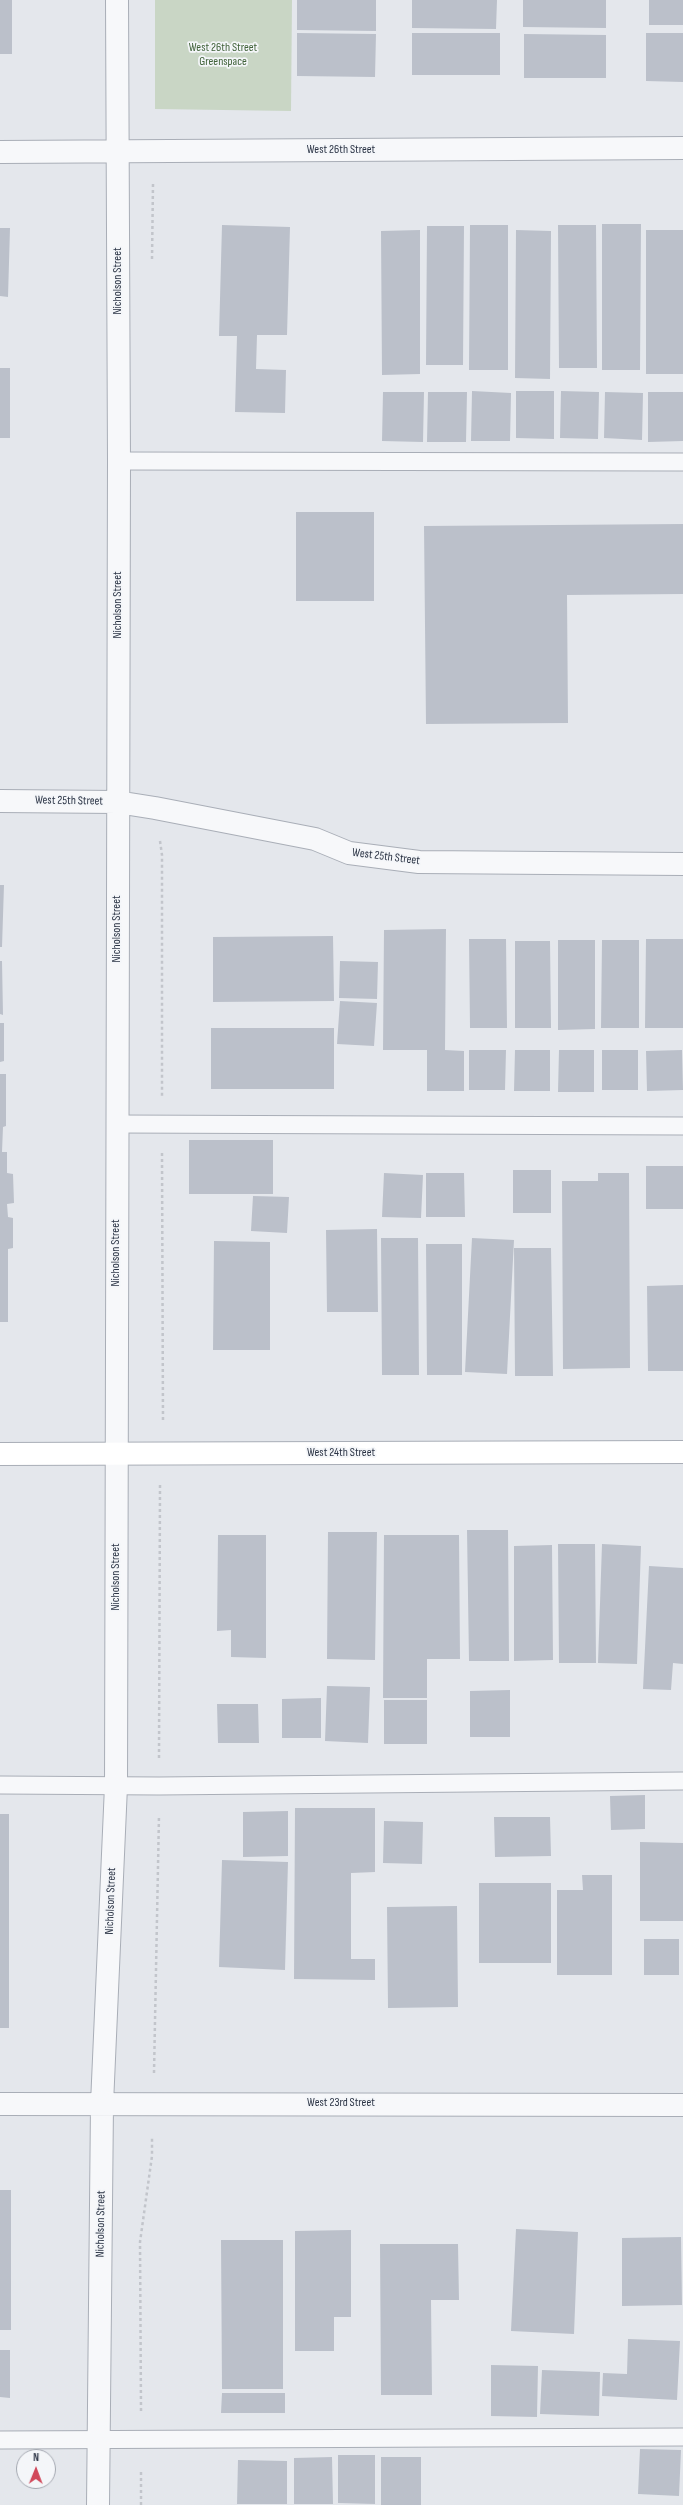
<!DOCTYPE html>
<style>
body{margin:0}
#map{position:relative;width:683px;height:2505px;overflow:hidden;background:#e4e7ec;font-family:"Sofia Sans Condensed",sans-serif}
canvas{display:block}
.north{position:absolute;left:16px;top:2449px;width:40px;height:40px;box-sizing:border-box;background:#f4f6f9;border:1px solid #a4a8b1;border-radius:50%;rotate:1deg;font-size:11px;font-weight:700;line-height:16px;text-align:center;color:#2b3445}
.north::after{content:'';display:block;margin:auto;width:14px;height:18px;background:#d1495b;clip-path:polygon(50% 0,100% 100%,50% 72%,0 100%)}
</style>
<div id="map">
<canvas width="683" height="2505"></canvas>
<div class="north">N</div>
</div>
<script>
const ctx = document.querySelector('canvas').getContext('2d');
ctx.lineJoin = 'round';
function fillPath(path, color) { ctx.fillStyle = color; ctx.fill(path, 'evenodd'); }
const poly = rows => new Path2D(rows.map(r => 'M' + r).join(''));
function strokePath(path, color, width, dash) { ctx.strokeStyle = color; ctx.lineWidth = width; ctx.lineCap = dash ? 'butt' : 'round'; ctx.setLineDash(dash || []); ctx.stroke(path); }
function write(font, color, halo, rows, align = 'center') {
  ctx.font = font + ' "Sofia Sans Condensed",sans-serif'; ctx.lineWidth = 3.5; ctx.setLineDash([]); ctx.textBaseline = 'middle'; ctx.strokeStyle = halo; ctx.fillStyle = color; for (const [text, x, y, turn = 0] of rows) {
    ctx.save(); ctx.translate(x, y); ctx.rotate((+turn || 0) * Math.PI / 180); ctx.textAlign = isNaN(turn) ? turn : align; if (halo) ctx.strokeText(text, 0, 0); ctx.fillText(text, 0, 0); ctx.restore();
  }
}
fillPath(poly([
 [155,0,292,0,291,111,155,109]
]), '#c9d6c5');
fillPath(poly([
 [0,0,12,0,12,54,0,54],
 [297,0,376,0,376,31,297,30],
 [412,0,497,0,496,29,412,28],
 [523,0,606,0,606,28,523,27],
 [649,0,683,0,683,25,649,25],
 [297,33,376,34,375,77,297,76],
 [412,33,500,33,500,75,412,75],
 [646,33,683,33,683,82,646,81],
 [524,34,606,35,606,78,524,78],
 [602,224,641,224,640,370,602,370],
 [222,225,290,227,287,335,257,335,256,369,286,370,285,413,235,412,237,336,219,336],
 [470,225,508,225,508,370,469,370],
 [558,225,596,225,597,368,559,368],
 [427,226,464,226,463,365,426,365],
 [0,228,10,228,8,297,0,296],
 [420,230,420,374,382,375,381,231],
 [516,230,551,231,550,379,515,378],
 [646,230,683,230,683,374,646,374],
 [0,368,10,368,10,438,0,438],
 [472,391,511,393,510,441,471,441],
 [516,391,554,391,554,439,516,438],
 [561,391,599,392,598,439,560,438],
 [383,392,424,392,423,442,382,441],
 [428,392,467,392,466,442,427,442],
 [605,392,643,393,642,440,604,438],
 [648,392,683,392,683,441,648,442],
 [296,512,374,512,374,601,296,601],
 [683,524,683,594,567,595,568,723,426,724,424,526],
 [0,885,4,885,2,947,0,947],
 [446,929,445,1050,464,1051,464,1091,427,1091,427,1050,383,1050,384,930],
 [333,936,334,1001,213,1002,213,937],
 [469,939,506,939,507,1028,470,1028],
 [646,939,683,939,683,1028,645,1028],
 [558,940,595,940,595,1029,558,1030],
 [602,940,639,940,639,1028,601,1028],
 [515,941,550,941,551,1028,515,1028],
 [0,961,2,961,3,1015,0,1014],
 [340,961,378,962,377,999,339,998],
 [340,1001,377,1003,374,1046,337,1044],
 [0,1023,4,1023,4,1061,0,1062],
 [211,1028,334,1028,334,1089,211,1089],
 [469,1050,506,1050,505,1090,469,1090],
 [515,1050,550,1050,550,1091,514,1091],
 [559,1050,594,1050,594,1092,558,1092],
 [602,1050,638,1050,638,1090,602,1090],
 [682,1050,683,1090,647,1091,646,1051],
 [0,1074,6,1074,6,1126,3,1127,2,1152,7,1152,7,1173,13,1174,14,1203,7,1204,8,1217,13,1218,13,1248,8,1249,8,1322,0,1322],
 [189,1140,273,1140,273,1194,189,1194],
 [646,1166,683,1166,683,1209,646,1209],
 [513,1170,551,1170,551,1213,513,1213],
 [384,1173,423,1175,421,1218,382,1217],
 [426,1173,464,1173,465,1217,426,1217],
 [598,1173,629,1173,630,1368,563,1369,562,1181,598,1181],
 [253,1196,289,1197,287,1233,251,1231],
 [377,1229,378,1312,327,1312,326,1230],
 [381,1238,418,1238,419,1375,382,1375],
 [472,1238,514,1240,507,1374,465,1372],
 [214,1241,270,1242,270,1350,213,1350],
 [426,1244,462,1244,462,1375,427,1375],
 [514,1248,551,1248,553,1376,515,1376],
 [683,1285,683,1371,648,1371,647,1286],
 [467,1530,508,1530,509,1661,469,1661],
 [328,1532,377,1532,375,1660,327,1659],
 [218,1535,266,1535,266,1658,231,1657,231,1630,217,1631],
 [384,1535,459,1535,460,1659,427,1659,427,1698,383,1698],
 [558,1544,595,1544,596,1663,559,1663],
 [602,1544,641,1546,637,1664,598,1663],
 [552,1545,553,1660,514,1661,514,1546],
 [649,1566,683,1568,683,1664,673,1663,671,1690,643,1689],
 [327,1686,370,1687,368,1743,325,1741],
 [510,1690,510,1737,470,1737,470,1691],
 [321,1698,321,1738,282,1738,282,1699],
 [384,1700,427,1700,427,1744,384,1744],
 [217,1704,258,1704,259,1743,218,1743],
 [645,1795,645,1829,611,1830,610,1796],
 [295,1808,375,1808,375,1872,351,1873,351,1959,375,1959,375,1980,294,1979],
 [288,1811,288,1856,243,1857,243,1812],
 [0,1814,9,1814,9,2028,0,2028],
 [494,1817,550,1817,551,1856,495,1857],
 [384,1821,423,1822,422,1864,383,1863],
 [640,1842,683,1843,683,1921,640,1921],
 [222,1860,288,1862,285,1970,219,1967],
 [582,1875,612,1875,612,1975,557,1975,557,1890,583,1890],
 [479,1883,551,1883,551,1963,479,1963],
 [457,1906,458,2007,388,2008,387,1907],
 [644,1939,679,1939,679,1975,644,1975],
 [0,2190,11,2190,11,2330,0,2330],
 [516,2229,578,2232,574,2334,511,2331],
 [351,2230,351,2317,334,2317,334,2351,295,2351,295,2231],
 [681,2237,682,2305,622,2306,622,2238],
 [221,2240,283,2240,283,2389,222,2389],
 [380,2244,458,2244,459,2300,431,2300,432,2395,381,2395],
 [628,2339,680,2341,677,2400,602,2396,603,2373,627,2374],
 [0,2350,10,2350,10,2398,0,2397],
 [491,2365,538,2366,537,2417,491,2416],
 [542,2370,600,2372,599,2416,540,2414],
 [222,2393,285,2393,285,2413,221,2413],
 [640,2449,681,2450,679,2496,638,2494],
 [338,2455,375,2455,375,2504,338,2503],
 [332,2457,333,2504,294,2504,294,2458],
 [381,2457,421,2457,421,2505,381,2505],
 [238,2460,287,2461,287,2504,237,2504]
]), '#bbc0ca');
const lane = poly([
 [119,461,683,462],
 [116,1124,683,1126],
 [0,1785,159,1786,683,1781],
 [0,2440,683,2437]
]);
const street = poly([
 [0,152,683,148],
 [0,801,117,802,155,808,315,839,349,853,419,862,683,864],
 [0,2104,683,2105],
 [98,2505,102,2104,116,1786,119,461,117,0]
]);
const secondary = poly([
 [0,1454,683,1452]
]);
strokePath(lane, '#a9aeb7', 19);
strokePath(street, '#a9aeb7', 24);
strokePath(secondary, '#a9aeb7', 24);
strokePath(poly([
 [152,259,153,184],
 [160,841,162,855,162,1096],
 [162,1153,163,1422],
 [159,1758,160,1485],
 [154,2073,159,1815],
 [141,2411,140,2242,152,2156,152,2136],
 [141,2505,141,2470]
]), '#c2c5cb', 2.5, [3, 3]);
strokePath(lane, '#f7f8fa', 17);
strokePath(street, '#f7f8fa', 22);
strokePath(secondary, '#fff', 22);
write('12px', '#3f6138', '#f4f6f9', [
 ["West 26th Street",223,48],
 ["Greenspace",223,62]
]);
write('12px', '#2b3445', '#f4f6f9', [
 ["West 26th Street",341,150],
 ["Nicholson Street",118,281,-90],
 ["Nicholson Street",118,605,-90],
 ["West 25th Street",69,801,1],
 ["West 25th Street",386,857,7],
 ["Nicholson Street",117,929,-90],
 ["Nicholson Street",116,1253,-90],
 ["West 24th Street",341,1453],
 ["Nicholson Street",116,1577,-90],
 ["Nicholson Street",111,1901,-88],
 ["West 23rd Street",341,2103],
 ["Nicholson Street",101,2224,-89]
]);
</script>
